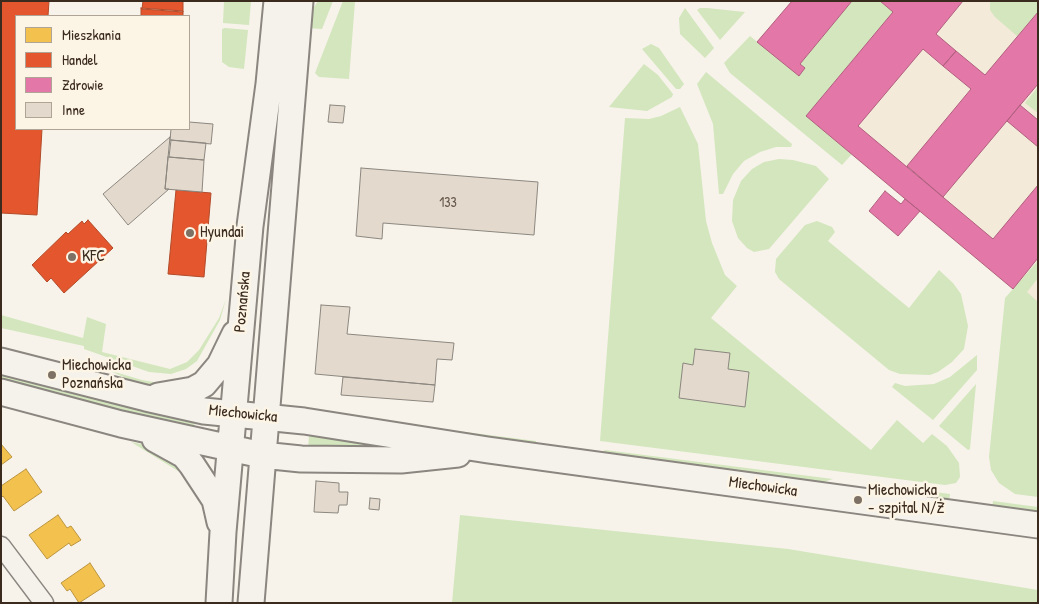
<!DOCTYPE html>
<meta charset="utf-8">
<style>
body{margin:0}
#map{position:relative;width:1039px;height:604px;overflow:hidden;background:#f7f3ea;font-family:"Patrick Hand",sans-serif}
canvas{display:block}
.frame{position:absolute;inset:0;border:2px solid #3b2a1e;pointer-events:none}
.legend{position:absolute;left:15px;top:15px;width:175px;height:115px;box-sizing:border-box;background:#fcf5e5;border:1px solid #afa495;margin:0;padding:6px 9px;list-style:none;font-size:15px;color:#3b2a1e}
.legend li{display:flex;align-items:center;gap:10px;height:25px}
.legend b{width:25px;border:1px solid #afa495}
</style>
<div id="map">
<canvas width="1039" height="604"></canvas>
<div class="frame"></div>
<ul class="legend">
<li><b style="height:14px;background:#f2c14e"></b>Mieszkania</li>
<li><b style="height:14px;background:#e4572e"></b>Handel</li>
<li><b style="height:14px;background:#e377a8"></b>Zdrowie</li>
<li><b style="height:14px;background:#e3dacd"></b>Inne</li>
</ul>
</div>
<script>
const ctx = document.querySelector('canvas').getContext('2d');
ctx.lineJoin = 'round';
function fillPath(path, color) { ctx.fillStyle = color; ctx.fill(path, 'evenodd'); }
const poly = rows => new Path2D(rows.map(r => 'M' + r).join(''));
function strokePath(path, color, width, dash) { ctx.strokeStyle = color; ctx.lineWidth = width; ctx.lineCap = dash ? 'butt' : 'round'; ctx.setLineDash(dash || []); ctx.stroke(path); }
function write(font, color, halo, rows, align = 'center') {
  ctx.font = font + ' "Patrick Hand",sans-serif'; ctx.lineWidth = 5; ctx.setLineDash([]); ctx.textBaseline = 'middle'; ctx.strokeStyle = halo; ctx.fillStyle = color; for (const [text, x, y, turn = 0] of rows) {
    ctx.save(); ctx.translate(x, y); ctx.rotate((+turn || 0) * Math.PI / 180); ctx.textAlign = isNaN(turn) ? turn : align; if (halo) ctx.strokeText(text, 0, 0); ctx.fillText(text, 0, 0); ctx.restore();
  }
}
fillPath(poly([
 [792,1,1038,1,1038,307,1015,286,1012,289,739,61]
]), '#f4ead9');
fillPath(poly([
 [224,1,251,1,249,25,223,23],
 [318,1,333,1,322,29,307,28,312,10],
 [343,1,355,1,349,79,319,77,315,73],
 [852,1,880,1,893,12,806,116,852,154,842,165,730,73,724,63,750,36,799,76,805,68,800,64],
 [990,1,1038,1,1038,12,1017,36,995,17,990,10],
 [685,8,714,48,705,58,680,34,679,18],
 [700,8,707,8,745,12,720,40,697,10],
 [225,28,248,30,244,69,229,67,222,62,222,29],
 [651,44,659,48,684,84,680,89,676,89,642,49],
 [644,64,658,75,673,94,672,97,647,111,609,107],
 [706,72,792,144,791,147,776,147,760,152,744,161,733,174,723,194,719,194,713,124,697,84],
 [1038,87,1038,113,1025,103],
 [680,107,698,144,706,221,712,243,725,275,737,286,711,318,871,450,897,420,923,443,932,434,947,446,959,463,960,477,956,483,945,485,600,441,625,118,649,119,661,116],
 [779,159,793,160,816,166,829,179,769,249,754,252,747,248,738,238,732,221,733,200,741,181,752,169,764,162],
 [817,221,832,227,835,232,828,241,909,308,939,270,953,283,961,294,968,326,964,349,952,362,938,372,930,375,900,374,889,370,779,279,775,272,776,259,805,225],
 [1037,262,1038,278,1027,292,1038,302,1038,497,1015,494,999,483,991,470,989,457,1005,298],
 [226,299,220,320,197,361,186,369,171,374,149,372,84,349,84,346,1,328,1,315,83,338,87,317,106,324,102,352,170,369,187,362,199,350,219,318],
 [977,355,977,370,933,420,892,387,895,383,905,386,934,384,950,377],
 [108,370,142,380,165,384,150,389],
 [1,371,195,420,194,430,1,382],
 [976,384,970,449,968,450,939,426],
 [309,412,536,441,536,446],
 [309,435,349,440,411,449,308,451],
 [131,442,151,446,182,467,178,471],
 [605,450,833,479,817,484,596,457],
 [897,487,950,494,949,502,909,496],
 [993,501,1038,507,1038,515,992,509],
 [460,515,788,549,1038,590,1038,603,452,603]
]), '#d3e6bd');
const homes = poly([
 [1,444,12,457,1,465,1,444],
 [26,469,42,492,14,511,3,496,1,498,1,486,26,469],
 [58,515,67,528,71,526,81,540,71,546,69,543,47,559,29,535,58,515],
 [90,563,105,586,79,603,70,589,67,591,61,583,90,563]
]);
fillPath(homes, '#f2c14e');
strokePath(homes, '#bb9440', 1);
const shops = poly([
 [1,1,49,1,48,16,16,16,16,129,42,129,37,215,1,213,1,1],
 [143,1,183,1,183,12,142,9,143,1],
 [141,8,183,11,183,16,141,16,141,8],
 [176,190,211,193,204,277,168,274,176,190],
 [88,220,113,248,64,293,51,278,47,282,32,265,66,232,68,234,82,221,84,224,88,220]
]);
fillPath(shops, '#e4572e');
strokePath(shops, '#b14a29', 1);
const health = poly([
 [792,1,852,1,800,64,805,68,799,76,757,42,792,1],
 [880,1,963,1,936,34,956,51,943,66,923,49,858,126,993,239,1038,185,1038,258,1013,289,806,116,893,12,880,1],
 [1038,12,1038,84,943,197,907,166,971,89,943,66,956,51,985,75,1038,12],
 [1020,105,1038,120,1038,147,1007,121,1020,105],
 [885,191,901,204,905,199,920,211,898,236,869,211,885,191]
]);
fillPath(health, '#e377a8');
strokePath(health, '#b1607f', 1);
const building = poly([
 [330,105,345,106,343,123,328,122,330,105],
 [189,122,213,124,211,144,170,140,171,129,189,129,189,122],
 [170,137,165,189,169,189,128,225,103,194,170,137],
 [171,140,206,143,204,160,169,157,171,140],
 [168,157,204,160,202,192,165,189,168,157],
 [361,168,538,182,534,235,383,223,382,239,356,236,361,168],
 [321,305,350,307,347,334,454,343,452,360,437,359,435,385,315,374,321,305],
 [695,349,730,353,728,369,749,372,745,407,679,398,683,363,693,365,695,349],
 [343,377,435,385,433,402,341,395,343,377],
 [316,481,339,483,339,492,348,492,347,505,339,505,338,513,314,512,316,481],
 [370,498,380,499,379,510,369,509,370,498]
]);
fillPath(building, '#e3dacd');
strokePath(building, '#8b867f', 1);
const street = poly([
 [1,546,44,603]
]);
const secondary = poly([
 [1,361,146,398,204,411,304,421,488,450,1038,525],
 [1,392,121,424,262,455,301,459,401,460,458,454],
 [158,396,193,390,204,384,220,365,235,334],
 [155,439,184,455,192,465,215,500,220,522],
 [219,603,223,532,250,226,269,84,277,1],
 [251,603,300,1]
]);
strokePath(street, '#8b867f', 21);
strokePath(secondary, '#8b867f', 29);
strokePath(street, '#f5f2ec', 18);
strokePath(secondary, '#f5f2ec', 25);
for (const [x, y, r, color] of [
 [190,233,5,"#7d7065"],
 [72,257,5,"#7d7065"],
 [52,375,5,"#7d7065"],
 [858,500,5,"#7d7065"]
]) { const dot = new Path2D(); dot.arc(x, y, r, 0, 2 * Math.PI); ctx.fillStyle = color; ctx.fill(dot); strokePath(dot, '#fcf5e5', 2); }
write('14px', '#66574b', null, [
 ["133",448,203]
]);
write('16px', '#3b2a1e', '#fcf5e5', [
 ["Hyundai",200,233],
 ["KFC",82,257],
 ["Miechowicka",62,366],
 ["Poznańska",62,384],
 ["Miechowicka",868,491],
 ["- szpital N/Ż",868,509]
], 'left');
write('16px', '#3b2a1e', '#fcf5e5', [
 ["Poznańska",243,302,-85],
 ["Miechowicka",243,414,6],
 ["Miechowicka",763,487,8]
]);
</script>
